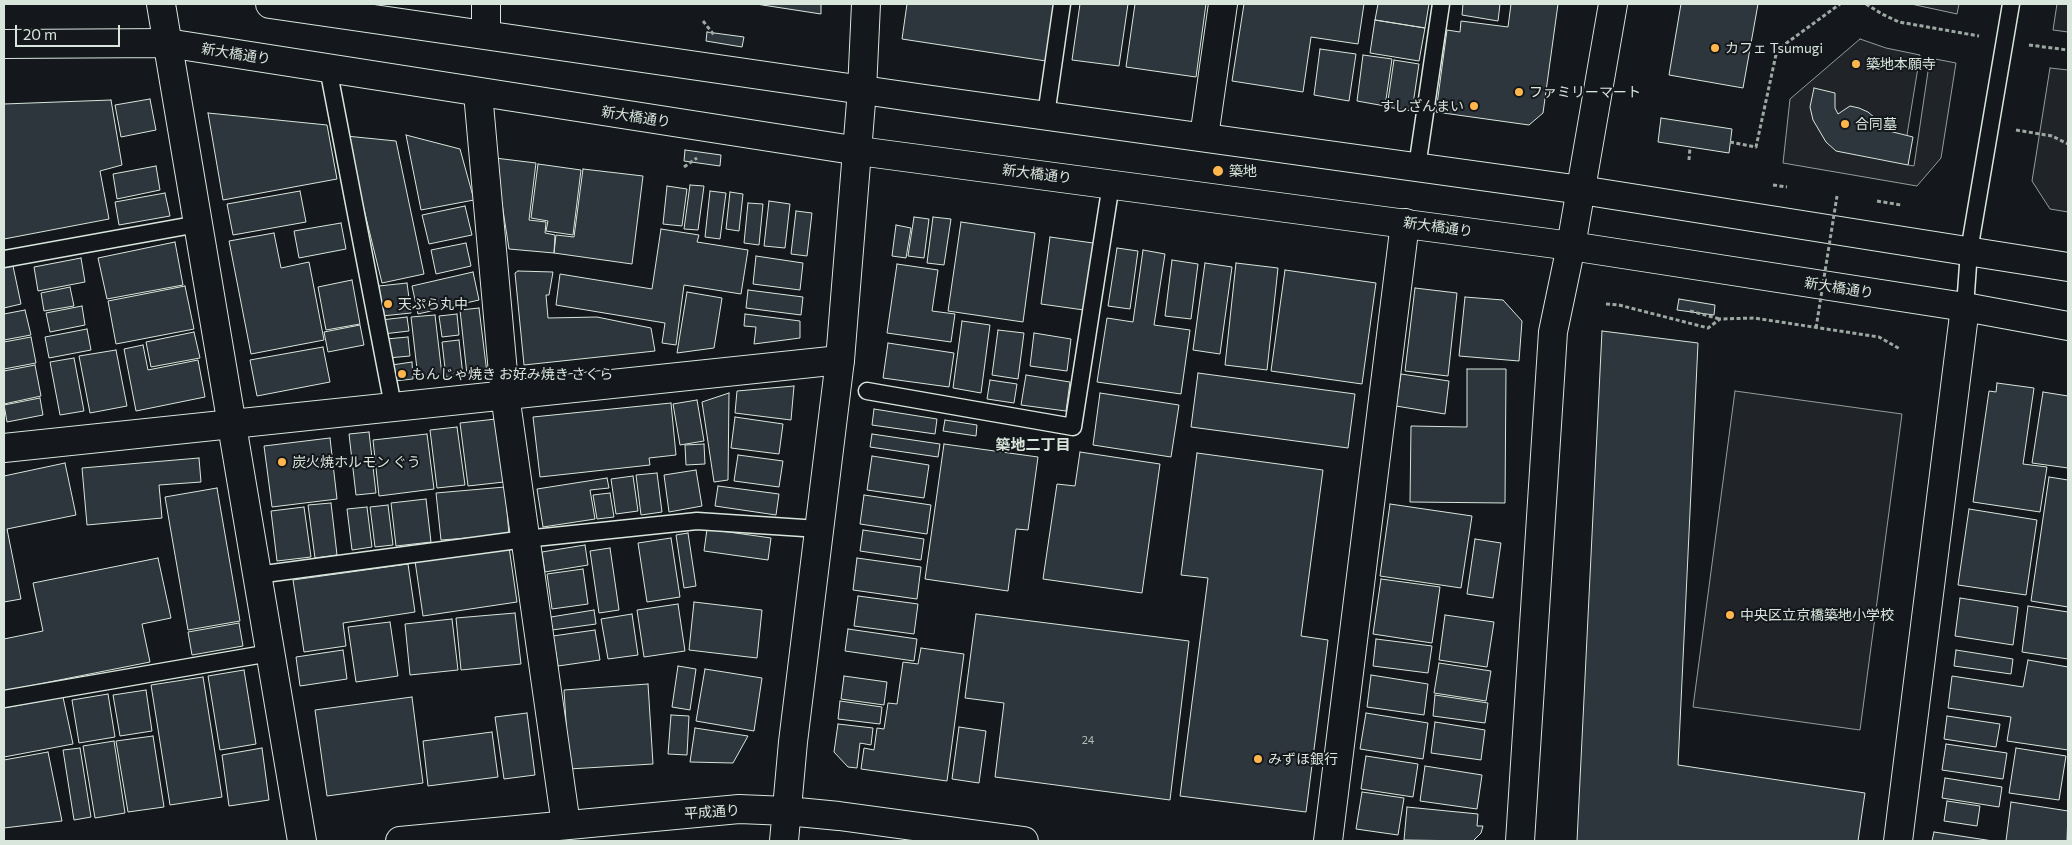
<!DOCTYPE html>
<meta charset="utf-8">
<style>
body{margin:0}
#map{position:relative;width:2072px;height:845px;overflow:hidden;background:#14181c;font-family:Commissioner,sans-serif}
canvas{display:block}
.frame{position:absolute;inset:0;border:5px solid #d8e6dc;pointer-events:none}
.scale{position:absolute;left:15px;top:25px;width:105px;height:22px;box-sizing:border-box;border:2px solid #d8e6dc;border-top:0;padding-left:6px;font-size:15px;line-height:18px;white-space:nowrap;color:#d8e6dc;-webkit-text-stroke:4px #14181c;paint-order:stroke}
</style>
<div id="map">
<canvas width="2072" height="845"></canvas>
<div class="frame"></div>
<div class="scale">20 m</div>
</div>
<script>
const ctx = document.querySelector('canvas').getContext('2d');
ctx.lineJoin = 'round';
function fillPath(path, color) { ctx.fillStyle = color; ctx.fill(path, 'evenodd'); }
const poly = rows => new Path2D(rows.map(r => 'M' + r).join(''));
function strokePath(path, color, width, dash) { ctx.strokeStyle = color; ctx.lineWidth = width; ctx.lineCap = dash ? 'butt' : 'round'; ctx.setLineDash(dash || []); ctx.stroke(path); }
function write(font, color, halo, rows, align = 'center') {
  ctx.font = font + ' Commissioner,"Noto Sans JP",sans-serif'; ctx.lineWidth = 4; ctx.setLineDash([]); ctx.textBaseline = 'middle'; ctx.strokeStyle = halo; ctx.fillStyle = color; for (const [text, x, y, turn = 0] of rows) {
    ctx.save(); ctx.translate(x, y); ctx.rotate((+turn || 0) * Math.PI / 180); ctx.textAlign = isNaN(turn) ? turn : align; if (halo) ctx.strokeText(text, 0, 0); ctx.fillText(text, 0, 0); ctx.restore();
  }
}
const green = poly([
 [1911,4,1959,4,1957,14,1911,4],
 [2057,4,2068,4,2068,32,2053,30,2057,4],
 [1860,39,1886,48,1920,55,1907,135,1908,165,1914,166,1930,58,1956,63,1941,158,1917,186,1783,163,1790,99,1860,39],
 [2050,68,2068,70,2068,212,2050,209,2032,181,2050,68],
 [1735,391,1902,414,1860,730,1693,707,1735,391]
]);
fillPath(green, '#202428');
strokePath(green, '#939e99', 1);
const building = poly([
 [756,4,821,4,821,14,756,4],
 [907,4,1054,4,1046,61,902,39,907,4],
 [1080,4,1128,4,1119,66,1072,60,1080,4],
 [1135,4,1206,4,1196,77,1126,67,1135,4],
 [1244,4,1364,4,1358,44,1311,37,1303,92,1232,81,1244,4],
 [1378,4,1429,4,1425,28,1375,20,1378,4],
 [1463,4,1500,4,1498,21,1462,15,1463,4],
 [1511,4,1558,4,1543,113,1529,125,1436,112,1447,30,1460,32,1461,21,1508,27,1511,4],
 [1681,4,1758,4,1743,88,1669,75,1681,4],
 [1375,20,1425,28,1419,61,1370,53,1375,20],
 [707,32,744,37,742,47,706,41,707,32],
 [1320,49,1356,54,1349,101,1314,95,1320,49],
 [1363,55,1392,59,1385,106,1357,101,1363,55],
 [1394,60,1419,64,1412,111,1387,107,1394,60],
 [1814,88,1835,93,1835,108,1838,114,1850,106,1859,108,1868,112,1875,118,1877,128,1913,137,1908,165,1836,151,1826,142,1813,120,1810,107,1814,88],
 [150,99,156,130,121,137,115,105,150,99],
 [111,100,122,165,100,171,109,219,4,239,4,104,111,100],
 [208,113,327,125,337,179,223,200,208,113],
 [1661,118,1732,129,1729,153,1658,142,1661,118],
 [406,135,460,149,474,200,421,210,406,135],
 [346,136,396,141,424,274,382,283,346,136],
 [685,150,721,155,720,166,684,161,685,150],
 [495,158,536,163,529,220,546,222,545,233,555,235,554,253,509,249,495,158],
 [538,164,581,170,573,235,546,231,548,221,531,218,538,164],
 [156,166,160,190,117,199,113,174,156,166],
 [583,169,643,176,632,264,554,253,556,235,574,237,583,169],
 [690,185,704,186,698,230,684,229,690,185],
 [667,186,687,189,682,226,663,224,667,186],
 [300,191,306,222,233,235,227,204,300,191],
 [710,191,726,193,720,239,705,237,710,191],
 [730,192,743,194,739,231,726,229,730,192],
 [165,193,170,216,119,225,115,202,165,193],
 [769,201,790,204,785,248,764,246,769,201],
 [748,203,763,204,759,245,744,243,748,203],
 [465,206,472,235,429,244,422,215,465,206],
 [796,211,812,213,807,256,791,254,796,211],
 [914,217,929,219,924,258,908,256,914,217],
 [933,217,951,219,944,265,927,263,933,217],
 [961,222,1035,233,1023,322,948,311,961,222],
 [341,223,346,249,299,258,294,231,341,223],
 [896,225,911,228,906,258,892,256,896,225],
 [661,229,699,235,697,242,748,250,741,294,684,285,676,345,662,343,665,323,556,305,560,274,652,289,661,229],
 [274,233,281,268,309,262,324,340,251,354,229,241,274,233],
 [1050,237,1093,243,1084,310,1041,304,1050,237],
 [175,242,183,285,107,299,98,258,175,242],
 [466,243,471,266,436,274,431,250,466,243],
 [1117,248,1138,251,1130,309,1108,306,1117,248],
 [1143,250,1165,254,1154,325,1190,330,1181,394,1097,382,1107,318,1133,322,1143,250],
 [756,256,803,263,800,290,753,284,756,256],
 [81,258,85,282,38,291,34,267,81,258],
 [1172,260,1198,264,1191,319,1165,316,1172,260],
 [1205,263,1232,267,1220,354,1193,350,1205,263],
 [1236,263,1278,268,1267,370,1225,365,1236,263],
 [897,264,938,270,932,311,955,314,951,342,887,333,897,264],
 [13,266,21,304,4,308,4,268,13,266],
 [1285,270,1376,283,1362,384,1271,371,1285,270],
 [518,271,553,272,549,295,546,295,548,318,597,317,651,328,655,351,524,365,515,273,518,271],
 [473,272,479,300,418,314,412,286,473,272],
 [352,280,360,324,326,330,318,287,352,280],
 [407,283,411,313,382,316,379,286,407,283],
 [185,286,194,329,116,344,108,301,185,286],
 [70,287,74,306,44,311,41,293,70,287],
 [1415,288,1457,293,1448,376,1405,371,1415,288],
 [748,290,803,297,801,315,746,308,748,290],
 [687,292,722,298,714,348,677,353,687,292],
 [1465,297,1503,300,1522,321,1519,361,1459,356,1465,297],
 [1679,299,1715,305,1714,315,1677,310,1679,299],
 [82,306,85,325,50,332,46,313,82,306],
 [479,308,487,373,467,375,460,310,479,308],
 [25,310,31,335,4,340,4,314,25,310],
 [457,314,459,335,442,337,439,316,457,314],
 [745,314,800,321,800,338,754,344,756,327,744,326,745,314],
 [435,315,442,375,418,378,411,317,435,315],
 [407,317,409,331,383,334,381,320,407,317],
 [962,321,990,325,981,393,953,388,962,321],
 [360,325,364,345,328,352,324,332,360,325],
 [87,329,91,350,49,358,45,337,87,329],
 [998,330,1024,333,1018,379,992,375,998,330],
 [1602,331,1698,343,1678,765,1865,793,1858,841,1577,841,1602,331],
 [194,332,200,358,151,367,146,342,194,332],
 [1034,333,1071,339,1067,371,1030,366,1034,333],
 [31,337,36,363,4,369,4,342,31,337],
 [408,337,410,356,388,358,386,339,408,337],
 [459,340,463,376,446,377,442,342,459,340],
 [888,343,954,353,949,387,883,378,888,343],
 [143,345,148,370,198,360,205,397,136,411,124,349,143,345],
 [323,347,330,382,257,396,250,360,323,347],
 [116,350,127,406,90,413,79,356,116,350],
 [74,358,84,411,60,415,50,362,74,358],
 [412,362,413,379,394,381,392,365,412,362],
 [35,365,41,396,4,404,4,371,35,365],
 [1467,369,1506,369,1505,503,1410,502,1411,426,1467,427,1467,369],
 [1198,373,1355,394,1348,448,1191,427,1198,373],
 [1401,374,1449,381,1445,414,1396,406,1401,374],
 [1026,375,1070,382,1066,411,1021,405,1026,375],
 [990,380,1017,384,1014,403,987,399,990,380],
 [1997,383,2034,388,2023,464,2047,467,2040,512,1973,502,1989,391,1996,392,1997,383],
 [794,386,791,420,735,413,737,391,794,386],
 [2043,392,2068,396,2068,468,2032,463,2043,392],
 [729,393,728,480,714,482,702,402,729,393],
 [1100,393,1179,405,1171,457,1093,445,1100,393],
 [40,398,43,415,7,422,4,405,40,398],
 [697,400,704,441,680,445,673,404,697,400],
 [671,403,676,455,649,458,650,465,540,477,533,417,671,403],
 [874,409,937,419,935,434,872,425,874,409],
 [735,417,783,424,779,454,731,448,735,417],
 [496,419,504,482,468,486,460,423,496,419],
 [945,420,977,425,976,436,943,431,945,420],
 [457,427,465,485,437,488,430,430,457,427],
 [369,432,376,493,356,495,349,434,369,432],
 [427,434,434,489,379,496,373,440,427,434],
 [872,434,940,444,938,457,870,447,872,434],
 [330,438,337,499,272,507,264,446,330,438],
 [704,444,705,464,686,465,685,445,704,444],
 [944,444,1038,457,1028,530,1016,529,1008,591,925,579,944,444],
 [1080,452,1160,464,1142,593,1043,579,1057,484,1075,486,1080,452],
 [1197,453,1323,470,1301,636,1328,640,1306,812,1180,796,1208,578,1181,575,1197,453],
 [738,455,783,461,779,487,734,481,738,455],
 [872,456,929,465,924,498,867,490,872,456],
 [199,458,201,482,159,485,162,518,87,525,82,468,199,458],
 [65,463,76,515,7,529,21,599,4,602,4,476,65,463],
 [696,470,702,506,669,512,664,475,696,470],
 [657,473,662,512,641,515,636,475,657,473],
 [633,476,638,511,616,514,611,479,633,476],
 [2049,477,2068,480,2068,607,2031,601,2049,477],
 [607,478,609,488,590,490,595,519,543,527,537,489,607,478],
 [718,486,779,494,776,515,715,506,718,486],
 [505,487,509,535,441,540,436,493,505,487],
 [217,488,240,621,188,630,165,497,217,488],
 [610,493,614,517,597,519,593,495,610,493],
 [864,495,931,505,927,534,860,524,864,495],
 [426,499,431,542,396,546,391,503,426,499],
 [331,503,337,555,315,558,308,505,331,503],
 [1390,504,1472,516,1461,588,1380,576,1390,504],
 [388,505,393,545,375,547,370,507,388,505],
 [304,507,311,557,277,561,271,511,304,507],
 [367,507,372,547,352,550,347,509,367,507],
 [1969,509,2037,520,2026,595,1958,585,1969,509],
 [707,529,771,538,768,560,704,551,707,529],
 [863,530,924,539,921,560,860,551,863,530],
 [688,533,696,586,684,588,676,535,688,533],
 [671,538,680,597,647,602,638,543,671,538],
 [1475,539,1501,543,1493,598,1467,594,1475,539],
 [585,545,588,565,545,572,542,552,585,545],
 [509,547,517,602,423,616,415,561,509,547],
 [610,548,619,610,599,613,590,551,610,548],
 [158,558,171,618,142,624,150,662,4,691,4,639,43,631,33,583,158,558],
 [857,558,921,567,917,599,853,590,857,558],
 [408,564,415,612,343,623,346,646,304,652,293,580,408,564],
 [583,569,588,604,552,609,547,574,583,569],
 [1381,579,1440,587,1432,643,1373,634,1381,579],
 [858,596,918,604,914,634,854,626,858,596],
 [1960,598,2018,607,2013,645,1955,636,1960,598],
 [694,602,762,610,757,658,689,650,694,602],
 [678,604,685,651,644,657,637,610,678,604],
 [2028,606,2068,612,2068,659,2022,652,2028,606],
 [594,610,596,624,552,630,551,617,594,610],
 [515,613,521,664,461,670,456,618,515,613],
 [632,614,638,655,608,659,601,619,632,614],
 [976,614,1189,641,1170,800,995,777,1004,703,965,698,976,614],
 [1445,615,1494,622,1487,667,1439,660,1445,615],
 [452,619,458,670,410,675,405,624,452,619],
 [390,622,398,676,356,682,348,627,390,622],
 [239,623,243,646,192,655,188,632,239,623],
 [848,629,917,639,914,661,845,651,848,629],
 [595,630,600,660,558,666,553,636,595,630],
 [1376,639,1432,646,1428,673,1373,666,1376,639],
 [921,648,964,654,947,781,861,769,864,748,874,750,877,728,884,729,888,703,897,704,903,662,918,664,921,648],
 [343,650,347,679,300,686,296,657,343,650],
 [1956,650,2013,659,2011,674,1954,666,1956,650],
 [2028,660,2068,667,2068,750,2007,741,2011,717,1948,708,1952,676,2023,687,2028,660],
 [1439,663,1491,671,1486,701,1434,693,1439,663],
 [678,666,696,669,690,710,672,707,678,666],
 [705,669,762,678,754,731,696,721,705,669],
 [244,670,256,744,220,750,208,676,244,670],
 [1371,675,1428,684,1424,715,1367,707,1371,675],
 [844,676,887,682,884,705,841,699,844,676],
 [203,677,222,797,170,805,151,685,203,677],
 [648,684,653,764,569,769,564,690,648,684],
 [146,690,152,731,120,736,113,695,146,690],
 [108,694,115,737,79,743,72,700,108,694],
 [1435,695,1488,703,1485,723,1433,716,1435,695],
 [63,697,73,744,4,757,4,708,63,697],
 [412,697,423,783,327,796,315,710,412,697],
 [840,701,882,707,880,724,838,719,840,701],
 [527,713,535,775,504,779,495,717,527,713],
 [1366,713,1428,723,1423,759,1360,749,1366,713],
 [671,715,689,716,687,755,668,754,671,715],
 [1947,716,2000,724,1996,747,1944,739,1947,716],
 [1435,722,1485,730,1481,760,1431,753,1435,722],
 [838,724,873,728,871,745,860,743,857,768,848,767,834,752,838,724],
 [959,727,986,731,979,783,952,779,959,727],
 [695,728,748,736,733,763,690,762,695,728],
 [492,732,498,777,428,786,423,741,492,732],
 [153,736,164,807,128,812,116,741,153,736],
 [114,741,125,813,95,818,83,746,114,741],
 [1946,744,2007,753,2003,779,1942,770,1946,744],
 [80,748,91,817,74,820,63,750,80,748],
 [262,748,269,800,229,806,222,755,262,748],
 [2016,748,2066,756,2059,800,2009,793,2016,748],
 [48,752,62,821,4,828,4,760,48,752],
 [1366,756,1418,764,1413,797,1361,789,1366,756],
 [1425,766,1482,775,1477,809,1420,801,1425,766],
 [1945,778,2002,787,1999,807,1942,798,1945,778],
 [1362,792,1404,798,1398,835,1356,829,1362,792],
 [1947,801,1980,806,1977,826,1944,821,1947,801],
 [2011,802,2068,811,2067,841,2006,841,2011,802],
 [1407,807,1478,814,1477,826,1483,826,1481,833,1473,841,1404,840,1407,807],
 [1934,832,1993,841,1932,841,1934,832]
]);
fillPath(building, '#2c363c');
strokePath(building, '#d8e6dc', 1);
const service = poly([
 [328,68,393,406],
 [1046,115,1062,4],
 [1417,167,1441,4],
 [4,259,198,224],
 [1965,307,1969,251,2011,4],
 [867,391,1073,427,1111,184],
 [257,575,525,539,697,521,819,529],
 [4,699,270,653]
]);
const minor = poly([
 [161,4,302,841],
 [486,34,486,4],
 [862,90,866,4],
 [478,93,505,395,566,825],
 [1204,137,1223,4],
 [4,448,840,360],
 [1328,841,1405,223],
 [1520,841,1553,332,1571,246,1613,4],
 [1898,841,1965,307]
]);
const tertiary = poly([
 [400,841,739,809,787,811,839,816,1024,841],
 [784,841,793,742,840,360,862,90]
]);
const primary = poly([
 [270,4,925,99,1581,190,2068,267],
 [4,44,167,43,859,151,1571,246,1965,307,2068,326]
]);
strokePath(service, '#d8e6dc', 19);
strokePath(minor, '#d8e6dc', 30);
strokePath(tertiary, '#d8e6dc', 30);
strokePath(primary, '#d8e6dc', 30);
strokePath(poly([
 [1866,4,1882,14,1899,22,1979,36],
 [703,21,714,35],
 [2029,45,2068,50],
 [2016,130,2052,136,2068,144],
 [1730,142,1756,147,1777,50,1840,4],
 [1689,160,1690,147],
 [684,167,697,158],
 [1773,185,1787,187],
 [1877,201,1901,205],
 [1606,304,1619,305,1708,328,1720,319,1754,318,1879,337,1900,349],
 [1690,311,1720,319]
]), '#9da8a2', 3, [4, 2.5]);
strokePath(service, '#14181c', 16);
strokePath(minor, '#14181c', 28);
strokePath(tertiary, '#14181c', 28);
strokePath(primary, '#14181c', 28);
strokePath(poly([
 [1816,328,1837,196]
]), '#9da8a2', 3, [4, 2.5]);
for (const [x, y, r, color] of [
 [1715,48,5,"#ffb74d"],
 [1856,64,5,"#ffb74d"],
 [1519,92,5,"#ffb74d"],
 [1474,106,5,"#ffb74d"],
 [1845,124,5,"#ffb74d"],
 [1218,171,6,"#ffb74d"],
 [388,304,5,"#ffb74d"],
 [402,374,5,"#ffb74d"],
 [282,462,5,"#ffb74d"],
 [1730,615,5,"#ffb74d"],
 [1258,759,5,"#ffb74d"]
]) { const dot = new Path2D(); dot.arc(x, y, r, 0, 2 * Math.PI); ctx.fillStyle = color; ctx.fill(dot); strokePath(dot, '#14181c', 2); }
write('11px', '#adbab4', null, [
 ["24",1088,740]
]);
write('14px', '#d8e6dc', '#14181c', [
 ["カフェ Tsumugi",1725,48],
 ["築地本願寺",1866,64],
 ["ファミリーマート",1529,92],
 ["すしざんまい",1464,106,"right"],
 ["合同墓",1855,124],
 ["築地",1229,171],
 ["天ぷら丸中",398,304],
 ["もんじゃ焼き お好み焼き さくら",412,374],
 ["炭火焼ホルモン ぐう",292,462],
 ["中央区立京橋築地小学校",1740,615],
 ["みずほ銀行",1268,759]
], 'left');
write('14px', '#d8e6dc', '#14181c', [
 ["新大橋通り",236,54,9],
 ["新大橋通り",636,117,9],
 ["新大橋通り",1037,174,7],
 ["新大橋通り",1438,227,8],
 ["新大橋通り",1839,288,9],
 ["平成通り",712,812,-4]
]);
write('bold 15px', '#d8e6dc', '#14181c', [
 ["築地二丁目",1033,445]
]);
</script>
